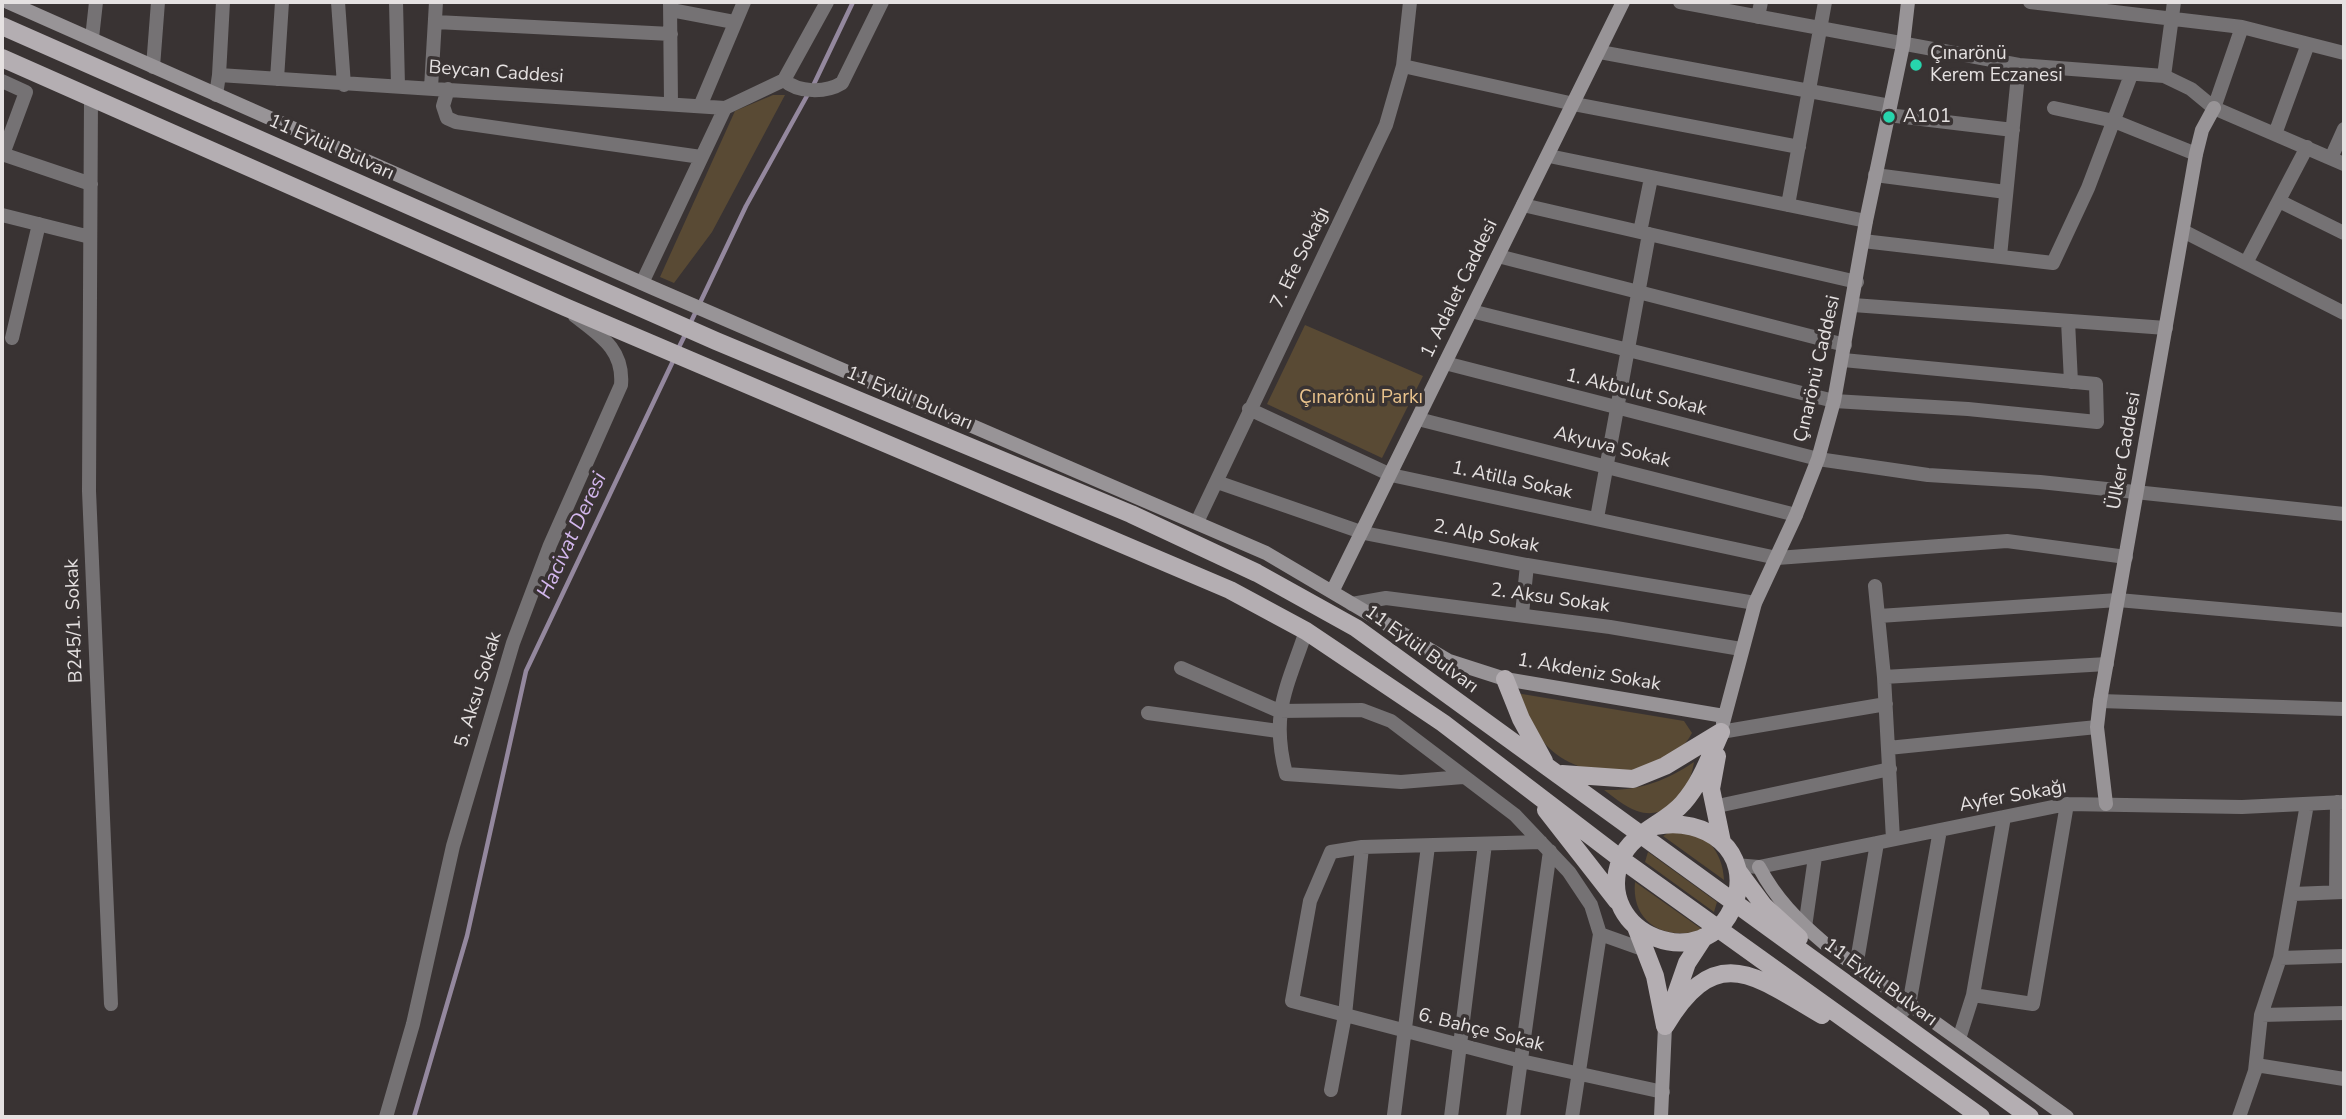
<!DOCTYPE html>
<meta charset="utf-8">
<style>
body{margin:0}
#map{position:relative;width:2346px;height:1119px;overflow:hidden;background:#393333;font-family:"Nunito Sans",sans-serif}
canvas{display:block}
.frame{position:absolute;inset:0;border:4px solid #e5e1e1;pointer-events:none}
</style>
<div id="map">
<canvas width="2346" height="1119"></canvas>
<div class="frame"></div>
</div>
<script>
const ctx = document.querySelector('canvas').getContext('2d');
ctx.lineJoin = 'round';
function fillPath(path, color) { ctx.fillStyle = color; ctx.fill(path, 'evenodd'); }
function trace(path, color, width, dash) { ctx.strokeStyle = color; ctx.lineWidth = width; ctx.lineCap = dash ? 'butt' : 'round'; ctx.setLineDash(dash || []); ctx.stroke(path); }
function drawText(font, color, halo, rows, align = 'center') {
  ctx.font = font + ' "Nunito Sans",sans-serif'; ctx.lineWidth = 7; ctx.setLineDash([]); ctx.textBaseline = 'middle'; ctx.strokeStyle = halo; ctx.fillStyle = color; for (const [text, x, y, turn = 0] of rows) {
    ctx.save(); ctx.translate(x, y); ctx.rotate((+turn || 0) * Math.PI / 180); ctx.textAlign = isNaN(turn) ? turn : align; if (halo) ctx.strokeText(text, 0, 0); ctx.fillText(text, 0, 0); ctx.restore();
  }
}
fillPath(new Path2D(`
 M773,95h12l-73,137 -38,51 -14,-6 75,-166z
 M1305,325l118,51 -41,82 -115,-54z
 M1516,693l168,28 8,12c-27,50 -108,52 -146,12 -13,-15 -21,-34 -30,-52z
 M1694,762c-4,27 -25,60 -57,49 -12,-4 -23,-14 -33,-21 35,1 62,-9 90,-28z
 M1677,828c29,2 46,25 47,52l-61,-44z
 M1648,852l69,50 -3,10 -69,-50z
 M1635,882l68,48c-37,11 -72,-6 -68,-48z`), '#594a34');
trace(new Path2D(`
 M813,86l40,-84
 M689,326l57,-120 62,-112
 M677,351l9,-18
 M414,1117l53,-181 59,-265 148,-312`), '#94889e', 4.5);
trace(new Path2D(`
 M338,2l6,83
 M396,2l2,84
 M670,2l1,102
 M1680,2l339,63 145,11 27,13 23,19 130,56
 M2030,2l212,25 102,26
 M671,10l63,12
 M1758,17l3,-15
 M436,22l235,12
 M92,38l4,-36
 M1600,52l290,54
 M1403,66l171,38 225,43
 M153,67l5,-65
 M219,75l4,-73
 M2164,76l10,-74
 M277,79l5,-77
 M784,80c14,13 42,13 58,3l40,-81
 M784,80l43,-78
 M2,81l24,11 -23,62
 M431,88l5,-86
 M448,89l-5,17 4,12 9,4 245,35
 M216,95l3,-20 506,33 59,-28
 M91,97l-2,394 22,513
 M701,104l43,-102
 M2054,108l60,13 82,33
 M2214,108l28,-81
 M1888,115l125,15
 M2275,134l33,-90
 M2,154l89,30
 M1549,156l317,65
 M2331,158l13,-29
 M1875,175l131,17
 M2279,201l65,32
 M1523,205l334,77
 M1788,205l37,-203
 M2,215l88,22
 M2183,231l161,82
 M1640,232l11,-54
 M1863,241l190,22 35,-75 43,-113
 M1498,256l347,89
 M2000,256l19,-191
 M2246,263l61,-116
 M642,283l83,-175
 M1853,305l313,23
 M1471,311l363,90 134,8 129,13 -1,-38 -253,-24
 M2068,321l3,61
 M12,338l27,-114
 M1445,363l373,96 110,16 112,7 304,32
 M1249,409l142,66 386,83 230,-17 119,16
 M1418,419l378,96
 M1217,482l147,51 163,32 228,38
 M1597,518l52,-284
 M1197,522l189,-397 17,-59 7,-64
 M1875,586l9,91 9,162
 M1352,604l34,-6 224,29 131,22
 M1522,614l5,-49
 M1879,616l239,-16 226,20
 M1306,631c-19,57 -36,82 -20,143l115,8 62,-5
 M1181,668l98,43 83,-1 29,11 124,94 54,57 22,33 9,29 -28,183
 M1884,677l223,-13
 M2100,701l244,8
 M1148,713l130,18
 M1721,732l165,-28
 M1888,748l209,-21
 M1713,807l177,-38
 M1541,842l-179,5 -31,5 -21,49 -18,100 229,60 142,31
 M1735,865l24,2 308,-63 175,3 102,-5
 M2336,892l1,-90
 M2293,894l50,-2
 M1805,927l10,-70
 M1600,934l45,16
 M2280,958l64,-2
 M1856,967l21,-124
 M1973,995l60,9 34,-200
 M2261,1015l83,-2
 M1895,1019l14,-14 31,-175
 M1959,1039l14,-44 31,-178
 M2256,1065l88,14
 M1331,1090l14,-75 17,-168
 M1394,1115l34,-269
 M386,1117l27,-93 40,-178 60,-203 37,-98 71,-160c3,-35 -20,-49 -46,-69
 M1451,1117l34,-273
 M1513,1117l37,-266
 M2239,1117l16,-46 6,-56 19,-57 27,-154`), '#757274', 14);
trace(new Path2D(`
 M8,2l645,286 613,265 183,108 56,18 219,37
 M1332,592l291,-590
 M1723,723l32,-120 41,-88 22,-56 16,-58 32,-180 37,-176 5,-43
 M2106,804l-9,-77 3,-26 96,-547 6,-24 12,-22
 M1759,867c17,32 38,53 65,76l243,174
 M1661,1117l4,-91`), '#989497', 14);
trace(new Path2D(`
 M2,26l714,315 415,173 126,59 99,55 674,489
 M2,58l563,249 665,283 76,41 137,92 178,136 360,258
 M1505,679l16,40 23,42
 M1717,756l-6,33 11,53
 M1562,774l71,5 32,-13 56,-34
 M1546,810l71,91
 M1656,826c49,-10 98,25 78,78 -28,74 -143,31 -113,-45 11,-27 44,-35 62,-56 18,-20 27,-47 38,-71
 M1738,871l26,35 35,32
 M1636,927l19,49 10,50
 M1673,1003l14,-40 17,-26
 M1665,1026c51,-85 89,-51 157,-11`), '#b4aeb2', 18);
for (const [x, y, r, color] of [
 [1916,65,7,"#27d5ad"],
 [1889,117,7,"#27d5ad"]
]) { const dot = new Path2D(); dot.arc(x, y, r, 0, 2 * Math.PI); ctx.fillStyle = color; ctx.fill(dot); trace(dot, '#393333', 2.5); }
drawText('19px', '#e5e1e1', '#393333', [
 ["Çınarönü",1930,54],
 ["Kerem Eczanesi",1930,76],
 ["A101",1903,117]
], 'left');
drawText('19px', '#e5e1e1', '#393333', [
 ["Beycan Caddesi",496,73,4],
 ["11 Eylül Bulvarı",331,148,24],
 ["7. Efe Sokağı",1301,258,-64],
 ["1. Adalet Caddesi",1460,289,-64],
 ["Çınarönü Caddesi",1818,369,-77],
 ["1. Akbulut Sokak",1636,393,14],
 ["11 Eylül Bulvarı",909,399,23],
 ["Akyuva Sokak",1612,448,14],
 ["Ülker Caddesi",2125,451,-80],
 ["1. Atilla Sokak",1512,481,12],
 ["2. Alp Sokak",1486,537,11],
 ["2. Aksu Sokak",1550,599,8],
 ["B245/1. Sokak",75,621,-92],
 ["11 Eylül Bulvarı",1421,650,36],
 ["1. Akdeniz Sokak",1589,673,10],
 ["5. Aksu Sokak",479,690,-73],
 ["Ayfer Sokağı",2013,797,-10],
 ["11 Eylül Bulvarı",1880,983,36],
 ["6. Bahçe Sokak",1481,1031,14]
]);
drawText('19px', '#e9c38d', '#393333', [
 ["Çınarönü Parkı",1361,398]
]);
drawText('italic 21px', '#d3b7ee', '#393333', [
 ["Hacivat Deresi",573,536,-65]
]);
</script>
